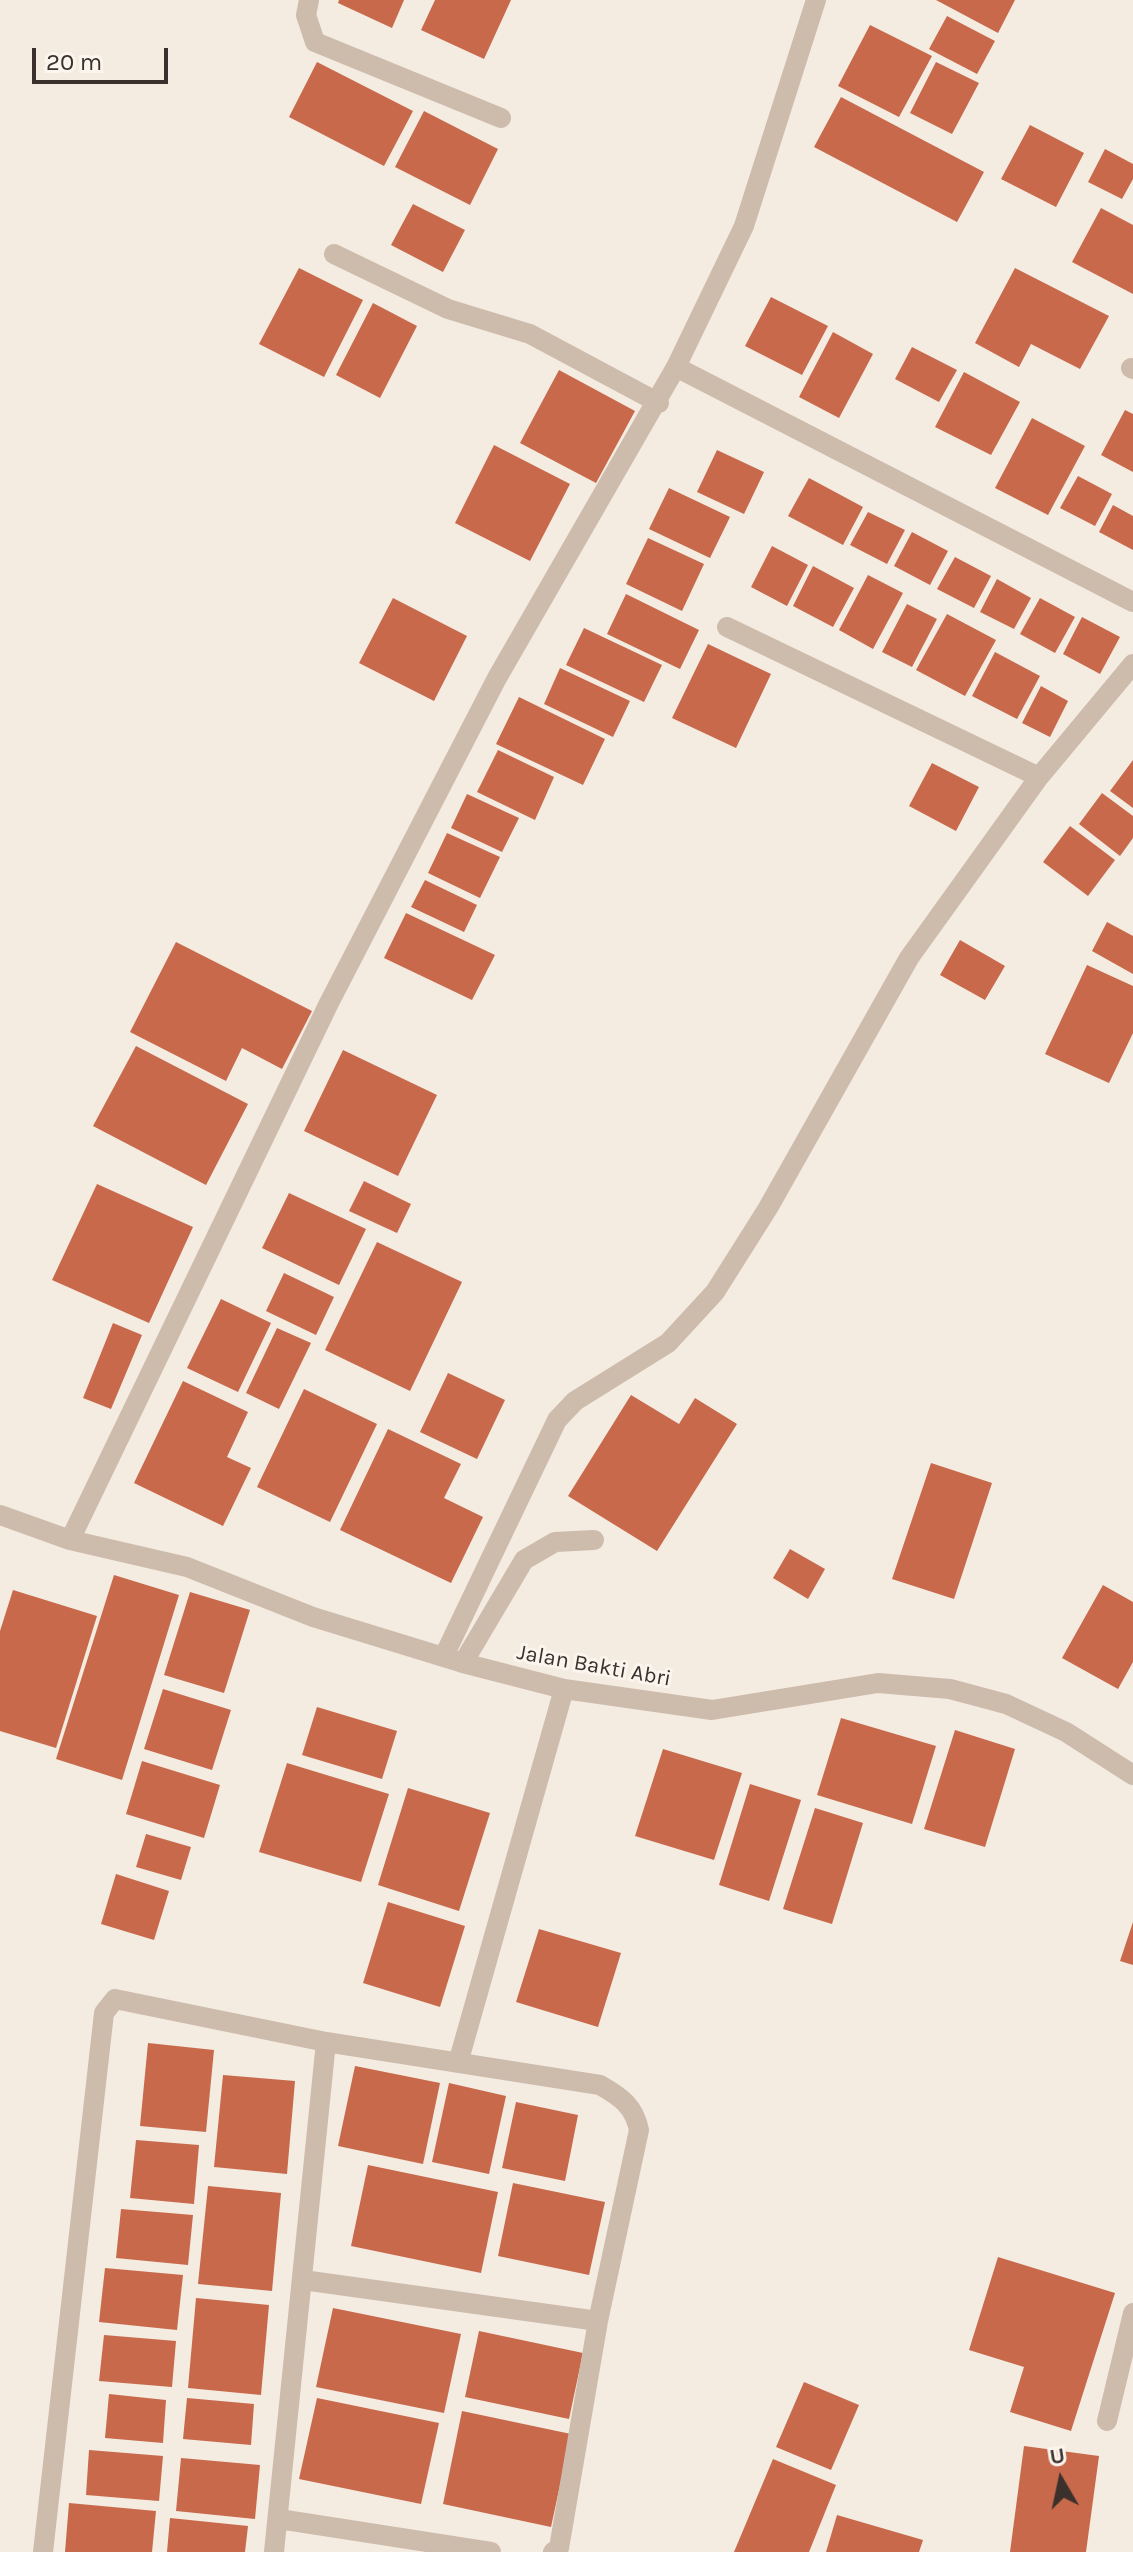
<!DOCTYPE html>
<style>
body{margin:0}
#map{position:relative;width:1133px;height:2552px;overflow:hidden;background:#f4ebe1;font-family:Karla,sans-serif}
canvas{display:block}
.north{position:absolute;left:1021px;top:2440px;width:80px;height:80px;-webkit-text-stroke:6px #fbf5ee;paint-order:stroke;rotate:351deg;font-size:22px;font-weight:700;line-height:32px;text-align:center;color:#3b302b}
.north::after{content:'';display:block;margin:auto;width:28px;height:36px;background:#3b302b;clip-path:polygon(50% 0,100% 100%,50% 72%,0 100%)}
.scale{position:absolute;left:32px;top:48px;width:136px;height:36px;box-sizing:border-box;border:4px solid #3b302b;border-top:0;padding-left:10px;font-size:24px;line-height:28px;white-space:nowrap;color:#3b302b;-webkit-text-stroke:6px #fbf5ee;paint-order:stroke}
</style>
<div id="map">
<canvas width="1133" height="2552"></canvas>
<div class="north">U</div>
<div class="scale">20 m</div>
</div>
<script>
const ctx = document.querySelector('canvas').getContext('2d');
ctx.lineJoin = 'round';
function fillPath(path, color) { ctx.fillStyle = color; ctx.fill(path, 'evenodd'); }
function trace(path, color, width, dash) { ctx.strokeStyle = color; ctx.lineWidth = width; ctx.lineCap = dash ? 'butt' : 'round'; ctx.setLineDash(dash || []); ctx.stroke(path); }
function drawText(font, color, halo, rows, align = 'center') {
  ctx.font = font + ' Karla,sans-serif'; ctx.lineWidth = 6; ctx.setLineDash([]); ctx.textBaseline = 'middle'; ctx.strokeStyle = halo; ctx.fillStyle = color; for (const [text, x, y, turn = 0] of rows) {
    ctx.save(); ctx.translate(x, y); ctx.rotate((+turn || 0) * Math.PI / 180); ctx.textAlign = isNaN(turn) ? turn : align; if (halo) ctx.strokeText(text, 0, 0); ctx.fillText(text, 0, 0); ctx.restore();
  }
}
fillPath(new Path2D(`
 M339,0h65l-12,28 -54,-25z
 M435,0h76l-27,59 -63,-29z
 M936,0h79l-17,33z
 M947,16l48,25 -18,33 -48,-25z
 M870,25l62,31 -33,61 -61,-31z
 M317,62l96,49 -29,55 -95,-49z
 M936,62l43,21 -27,51 -42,-21z
 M841,97l143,75 -27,50 -143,-75z
 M424,111l74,38 -28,56 -75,-38z
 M1030,125l54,28 -28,54 -55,-28z
 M1105,149l28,15v15l-11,20 -34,-17z
 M413,204l52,26 -22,42 -52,-27z
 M1101,208l32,17v69l-61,-32z
 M299,268l64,32 -39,77 -65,-33z
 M1015,268l94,48 -29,53 -49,-25 -12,23 -44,-24z
 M771,297l57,29 -26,49 -57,-29z
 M373,303l44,23 -37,72 -44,-23z
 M833,332l40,22 -34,64 -40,-21z
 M912,347l45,23 -18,32 -44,-23z
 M559,370l76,41 -39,72 -76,-40z
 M964,372l56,30 -29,53 -56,-28z
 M1125,410l8,4v58l-32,-17z
 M1032,418l53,28 -37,69 -53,-27z
 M494,445l76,39 -40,77 -75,-38z
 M717,450l47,22 -20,42 -47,-22z
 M1078,476l34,18 -17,32 -35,-18z
 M809,478l54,29 -20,38 -55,-29z
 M669,488l61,29 -20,41 -61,-29z
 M1113,505l20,11v34l-34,-18z
 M868,512l37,18 -18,34 -37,-19z
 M912,532l36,19 -18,34 -36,-19z
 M648,538l56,26 -22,47 -56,-27z
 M772,546l36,19 -21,41 -36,-19z
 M955,557l36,19 -17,32 -37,-19z
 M813,566l41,22 -21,39 -40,-21z
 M868,575l35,18 -30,56 -34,-19z
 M997,579l34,19 -17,31 -34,-17z
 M626,594l73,36 -19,39 -73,-35z
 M393,598l74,38 -33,65 -75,-38z
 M1040,598l35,19 -20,36 -35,-19z
 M907,604l30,15 -25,48 -30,-15z
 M947,614l49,26 -31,56 -49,-26z
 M1082,617l38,20 -20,37 -37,-20z
 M584,628l78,37 -18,37 -78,-37z
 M708,644l63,30 -35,74 -64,-30z
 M995,652l45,24 -23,43 -45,-23z
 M560,668l70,33 -17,36 -69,-33z
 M1041,686l27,15 -18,36 -28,-14z
 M519,697l86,42 -22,46 -87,-41z
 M498,750l56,27 -19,43 -58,-28z
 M1133,760v48l-23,-17z
 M932,763l47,24 -23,44 -47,-25z
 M1102,793l31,23v22l-13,18 -41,-32z
 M467,794l52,24 -17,34 -51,-24z
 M1070,826l45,34 -27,36 -45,-34z
 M447,833l53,24 -20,41 -52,-25z
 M425,880l52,25 -13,27 -53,-25z
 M406,913l89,42 -23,45 -88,-42z
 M1107,922l26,14v38l-41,-23z
 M960,940l45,26 -20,34 -45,-25z
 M176,942l136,69 -30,58 -40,-21 -16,33 -96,-49z
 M1087,965l46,21v47l-24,50 -64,-29z
 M136,1046l112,58 -42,81 -113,-59z
 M343,1050l94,45 -39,81 -94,-45z
 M364,1181l47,23 -14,29 -48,-22z
 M97,1184l96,43 -44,96 -97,-43z
 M289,1193l77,36 -27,56 -77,-37z
 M377,1242l85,40 -52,109 -85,-41z
 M284,1273l50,24 -18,38 -50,-24z
 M221,1299l50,24 -33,69 -51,-24z
 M113,1323l29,12 -31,74 -28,-11z
 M277,1328l34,15 -32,66 -33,-16z
 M448,1373l57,27 -28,59 -57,-27z
 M183,1381l65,31 -21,45 24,11 -28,58 -89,-43z
 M304,1389l73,35 -47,98 -73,-35z
 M631,1395l48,29 16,-26 42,26 -80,127 -89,-55z
 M388,1429l73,35 -17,34 39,19 -32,66 -111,-53z
 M931,1463l61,20 -38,116 -62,-20z
 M790,1549l35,20 -17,30 -35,-21z
 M114,1575l65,20 -57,185 -66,-21z
 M1103,1585l30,17v60l-15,27 -56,-31z
 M13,1590l84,26 -41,132 -56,-17v-100z
 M190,1592l60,18 -26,83 -60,-18z
 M163,1689l68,21 -19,60 -68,-21z
 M317,1707l80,24 -15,48 -80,-24z
 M841,1718l95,28 -24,78 -95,-29z
 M955,1730l60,19 -30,98 -61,-18z
 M663,1749l79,24 -28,87 -79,-24z
 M142,1761l78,24 -16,53 -78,-24z
 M287,1763l102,31 -28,88 -102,-30z
 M750,1784l51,16 -32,101 -50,-16z
 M408,1788l82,25 -31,98 -81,-26z
 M815,1808l48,15 -31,101 -49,-15z
 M146,1834l45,13 -10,33 -45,-13z
 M116,1874l53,17 -15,49 -53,-16z
 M388,1902l77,24 -25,81 -77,-24z
 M1133,1922v43l-13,-4z
 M539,1929l82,24 -23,74 -82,-25z
 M148,2043l66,7 -8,82 -66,-6z
 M355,2066l85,17 -17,81 -85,-18z
 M223,2075l72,6 -8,93 -73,-7z
 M449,2083l57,13 -17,78 -57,-12z
 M516,2102l62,13 -13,66 -63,-13z
 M136,2140l63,5 -5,59 -64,-6z
 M368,2165l130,27 -17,81 -130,-27z
 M513,2183l92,19 -16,73 -91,-19z
 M208,2186l73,7 -9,98 -74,-7z
 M121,2209l72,6 -5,50 -72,-7z
 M998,2257l117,36 -44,138 -61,-19 14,-45 -55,-17z
 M105,2268l78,7 -6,55 -78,-8z
 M196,2298l73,7 -8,90 -73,-7z
 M333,2308l128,26 -17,79 -128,-26z
 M479,2331l104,22 -14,66 -104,-22z
 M104,2335l72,6 -4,46 -73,-6z
 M804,2382l55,23 -28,65 -55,-23z
 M109,2394l57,6 -3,43 -58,-5z
 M187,2398l67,6 -3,41 -68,-6z
 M317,2398l122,25 -18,81 -122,-25z
 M462,2411l109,23 -20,93 -108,-23z
 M1024,2446l75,10 -13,96h-76z
 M89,2450l74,6 -4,45 -73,-6z
 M181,2458l79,7 -5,54 -79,-8z
 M773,2459l63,26 -27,67h-75z
 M69,2503l87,8 -4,41h-87z
 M837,2515l86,25 -4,12h-93z
 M170,2518l78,8 -3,26h-78z`), '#c8694b');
trace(new Path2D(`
 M334,254l114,55 82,25 129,69
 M463,1663l61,-103 31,-18 39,-2`), '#cdbbac', 20);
trace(new Path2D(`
 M309,0l-3,15 9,27 186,76
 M676,367l457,235
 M1131,368l2,1
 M727,627l312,150
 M0,1515l70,25 117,27 126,50 150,46 101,26 148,21 166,-27 72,6 56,15 60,28 67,43
 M70,1540l259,-537 168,-325 179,-311 68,-141 72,-226
 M444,1656l113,-236 18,-19 93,-58 47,-51 53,-84 141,-250 130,-181 94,-113
 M458,2063l106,-374
 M303,2280l295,41
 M1107,2421l26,-108
 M279,2519l212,33
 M43,2552l61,-539 11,-14 211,43 274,43c21,12 34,21 39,45l-41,191 -39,227 -6,4
 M274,2552l52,-510`), '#cdbbac', 20);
drawText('22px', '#3b302b', '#fbf5ee', [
 ["Jalan Bakti Abri",594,1666,10]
]);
</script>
